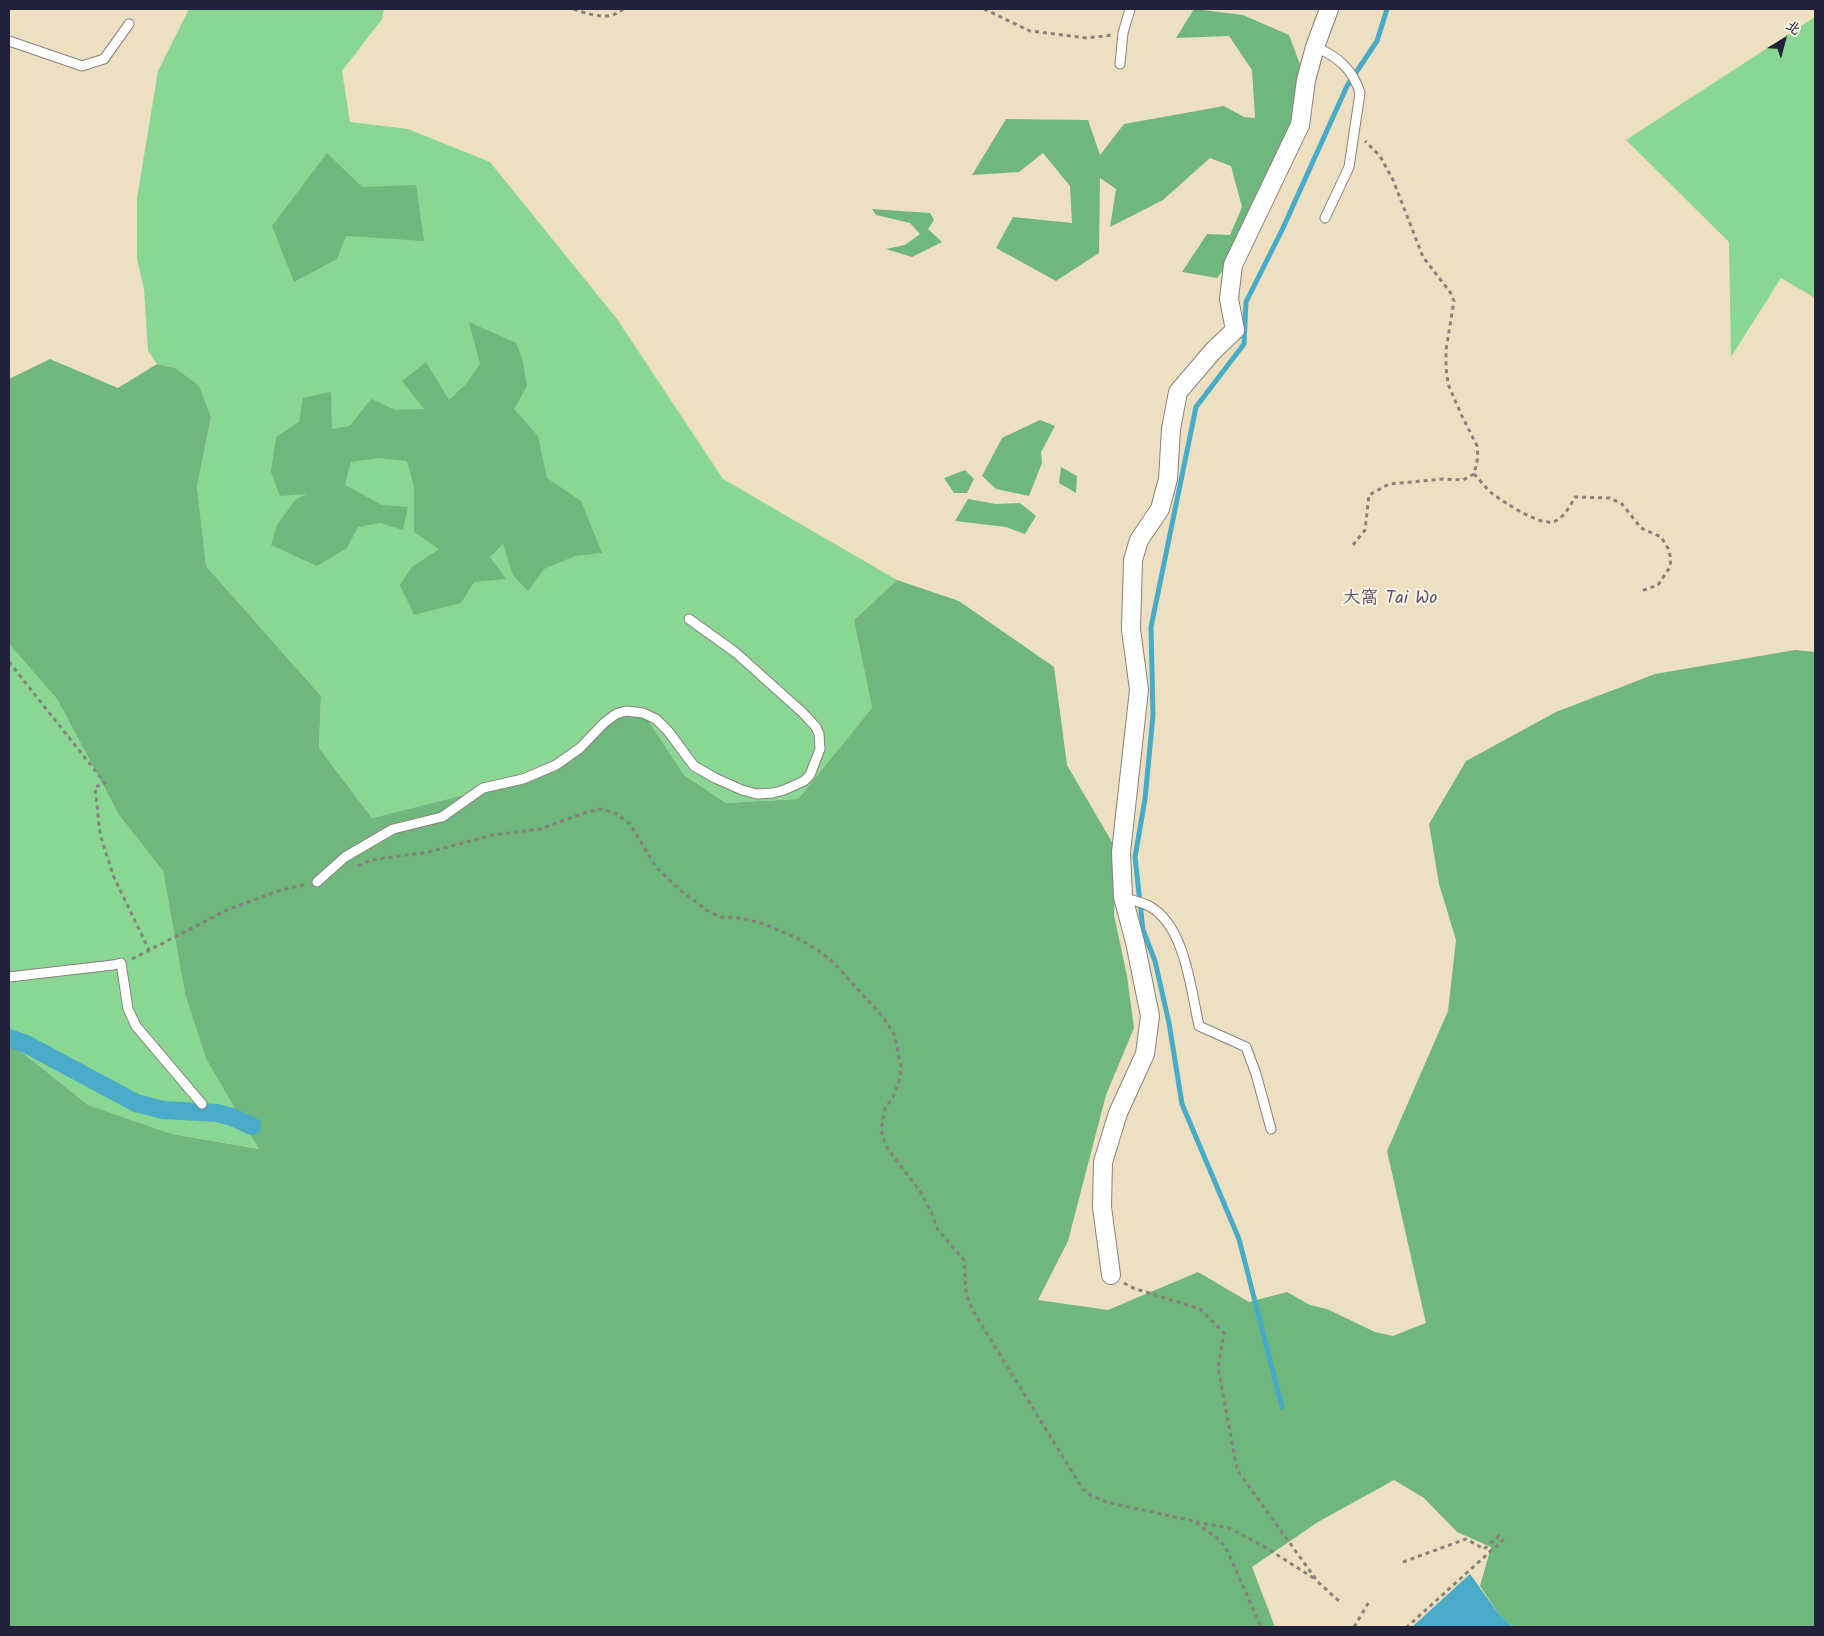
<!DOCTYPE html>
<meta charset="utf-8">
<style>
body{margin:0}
#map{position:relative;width:1824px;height:1636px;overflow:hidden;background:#ede0c0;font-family:Kalam,"LXGW WenKai TC",sans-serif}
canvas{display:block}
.frame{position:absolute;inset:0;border:10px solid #22223b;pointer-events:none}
.north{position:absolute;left:1759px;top:15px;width:50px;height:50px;-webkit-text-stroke:4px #f7f3e8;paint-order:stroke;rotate:37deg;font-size:14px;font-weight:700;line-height:20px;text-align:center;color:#22223b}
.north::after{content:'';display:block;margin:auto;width:18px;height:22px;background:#22223b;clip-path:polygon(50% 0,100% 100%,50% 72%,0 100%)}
</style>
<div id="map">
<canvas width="1824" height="1636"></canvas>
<div class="frame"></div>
<div class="north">北</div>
</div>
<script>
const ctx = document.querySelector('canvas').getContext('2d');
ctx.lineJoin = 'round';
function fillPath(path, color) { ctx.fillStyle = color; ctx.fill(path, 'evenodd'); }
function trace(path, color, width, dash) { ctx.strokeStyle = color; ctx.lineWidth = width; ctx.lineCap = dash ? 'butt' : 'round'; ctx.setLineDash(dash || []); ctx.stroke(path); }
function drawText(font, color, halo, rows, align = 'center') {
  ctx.font = font + ' Kalam,"LXGW WenKai TC",sans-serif'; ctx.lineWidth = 4; ctx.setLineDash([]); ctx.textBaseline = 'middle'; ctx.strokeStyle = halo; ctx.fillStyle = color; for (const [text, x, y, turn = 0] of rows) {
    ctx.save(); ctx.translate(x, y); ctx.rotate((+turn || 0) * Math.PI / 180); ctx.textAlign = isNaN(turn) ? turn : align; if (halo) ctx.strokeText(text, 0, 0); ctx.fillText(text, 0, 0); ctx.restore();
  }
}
fillPath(new Path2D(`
 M189,9h195l-2,10 -40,52 8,51 58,7 82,33 127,157 106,160 174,101 -43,40 18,88 -74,91 -72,4 -42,-28 -40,-61 -97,56 -43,15 -132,33 -53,-70 2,-52 -115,-130 -9,-80 14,-68 -36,-50 -18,-4 -9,-13 -4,-62 -7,-30v-61l21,-127z
 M1815,17v281l-34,-20 -50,79 -2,-115 -103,-102z
 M9,644l48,55 62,116 44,56 22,123 21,65 54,90 -88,-15 -84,-29 -70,-56 -9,-2z`), '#8ad693');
fillPath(new Path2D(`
 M1194,9l49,6 46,20 12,32 -14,106 -18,38 -52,67 -35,-6 25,-38 23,1 12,-28 -11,-41 -21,-8 -47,42 -53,27 6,-38 -16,-11 -1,75 -43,28 -60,-33 17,-31 59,6 -2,-37 -27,-33 -24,19 -47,3 34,-56 82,1 12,35 24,-31 100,-18 20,11 11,1 -3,-48 -23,-34 -53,2z
 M327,153l35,34 54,-2 8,56 -78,-5 -9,23 -43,23 -22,-56z
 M872,209l58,4 4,7 -6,9 14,13 -30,15 -26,-8 19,-4 15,-11 -10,-11 -34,-8z
 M469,322l47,21 6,15 5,28 -13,23 24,27 9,42 34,23 21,52 -27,3 -31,13 -16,22 -15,-16 -10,-31 -13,13 16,22 -32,3 -13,21 -47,12 -14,-30 12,-18 27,-18 -25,-17v-46l-7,-25 -28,-3 -28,4 -6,23 37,20 26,2 -5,23 -23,-7 -22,4 -11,21 -30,18 -46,-21 6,-20 19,-26 11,-5 -27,2 -9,-24 5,-35 23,-15 4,-24 28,-6 1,37 18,-3 21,-27 24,11 29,-1 -22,-28 24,-19 23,38 17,-16 14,-20z
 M50,359l68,29 39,-24 18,4 24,18 12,32 -14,68 9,80 115,130 -2,52 53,70 132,-33 43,-15 59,-51 38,-5 40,61 42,28 72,-4 74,-91 -18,-88 43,-40 62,21 95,66 13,98 49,84 -2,66 13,61 7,52 -28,67 -38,146 -30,59 70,10 90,-38 51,30 38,-10 23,13 17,4 48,23 18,4 33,-13 -39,-172 61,-140 8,-71 -17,-56 -10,-60 37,-63 90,-49 99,-38 140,-24 20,2v975h-302l-15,-14 -18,-27 11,-39 -34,-15 -33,-34 -30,-18 -76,42 -66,45 23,60h-1266v-580l9,2 70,56 84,29 87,15 -53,-90 -21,-65 -22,-123 -44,-56 -62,-116 -48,-55v-265z
 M1040,420l15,6 -14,26 1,11 -13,33 -33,-7 -14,-13 20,-38z
 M1061,467l16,9 -1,17 -17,-10z
 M965,470l9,9 -7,14h-13l-10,-15z
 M968,499l28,5 24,-1 16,13 -11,18 -19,-7 -51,-6z`), '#6fb77d');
fillPath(new Path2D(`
 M1470,1574l28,39 15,14h-101z`), '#48abc7');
trace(new Path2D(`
 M1282,1407l-43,-168 -57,-135 -13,-81 -14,-62 -12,-31 -8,-73 10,-58 8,-84 -2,-88 45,-220 48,-63 2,-42 37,-74 64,-142 30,-45 10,-32`), '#48abc7', 5);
trace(new Path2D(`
 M9,1038l17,6 110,59 27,7 54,3 15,4 20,9`), '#48abc7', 18);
const service = new Path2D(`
 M9,41l73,25 22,-7 25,-35
 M1315,47c22,9 38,22 45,46l-11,74 -24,51
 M1120,64l3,-31 7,-24
 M317,882l28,-25 48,-28 49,-12 41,-29 40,-9 33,-14 24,-17 24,-25 12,-9 10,-3 17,2 13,6 12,12 26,35 21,12 27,12 15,4 16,-1 11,-3 20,-9 6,-6 10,-26 -1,-15 -3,-7 -14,-15 -67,-60 -46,-33
 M1123,897c8,3 18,5 26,9 36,19 42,84 50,120l47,21 10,27 15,55
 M9,977l104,-12 8,-2 7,46 8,17 66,78`);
const minor = new Path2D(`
 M1111,1275l-9,-68 1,-45 15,-49 27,-59 5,-38 -15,-74 -12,-45 -2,-45 18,-162 -8,-61 2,-69 6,-20 21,-31 8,-30 3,-50 7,-37 35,-41 22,-21 -6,-31 4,-34 67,-140 6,-45 9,-33 14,-38`);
trace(service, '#88817e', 11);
trace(minor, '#88817e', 20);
trace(new Path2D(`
 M574,9c14,5 36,13 49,0
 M984,9l46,22 57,7 25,-3
 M1474,474c6,6 12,15 19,20 12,9 44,30 59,28 11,-2 18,-16 23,-25l35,1 12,6 19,24 20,9 7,11 3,11 -1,8 -12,18 -17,6
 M1353,545l12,-15 4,-35 20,-11 54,-5 20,1 11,-6 4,-17 -1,-11 -16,-32 -13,-30 -2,-17v-17l8,-49 -4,-9 -27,-35 -30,-77 -13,-24 -15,-15
 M9,662l96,121 -10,4 5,47 13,41 36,75
 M358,866l13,-6 58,-8 64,-17 47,-6 44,-16 17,-4 16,5 13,10 26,43 25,24 27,20 13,6 20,1 23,6 35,15 20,12 14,11 50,55 11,17 7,32 -2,15 -6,16 -8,12 -4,21 5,16 10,14 24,31 12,23 6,16 26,30 2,33 7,18 109,177 6,6 18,8 87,19 27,19 7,10 34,77
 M132,959l95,-49 51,-19 29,-7
 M1124,1283l9,5 67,21 24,24 -6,34 19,103 81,112 23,21
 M1196,1522l33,6 36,19 50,32
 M1403,1562l63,-23 18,10 15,-13 4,4 -96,87
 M1354,1627l16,-27`), '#88817e', 3, [4, 4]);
trace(service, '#fff', 9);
trace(minor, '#fff', 18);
drawText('18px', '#614f65', '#f7f3e8', [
 ["大窩 Tai Wo",1390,600]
]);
</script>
